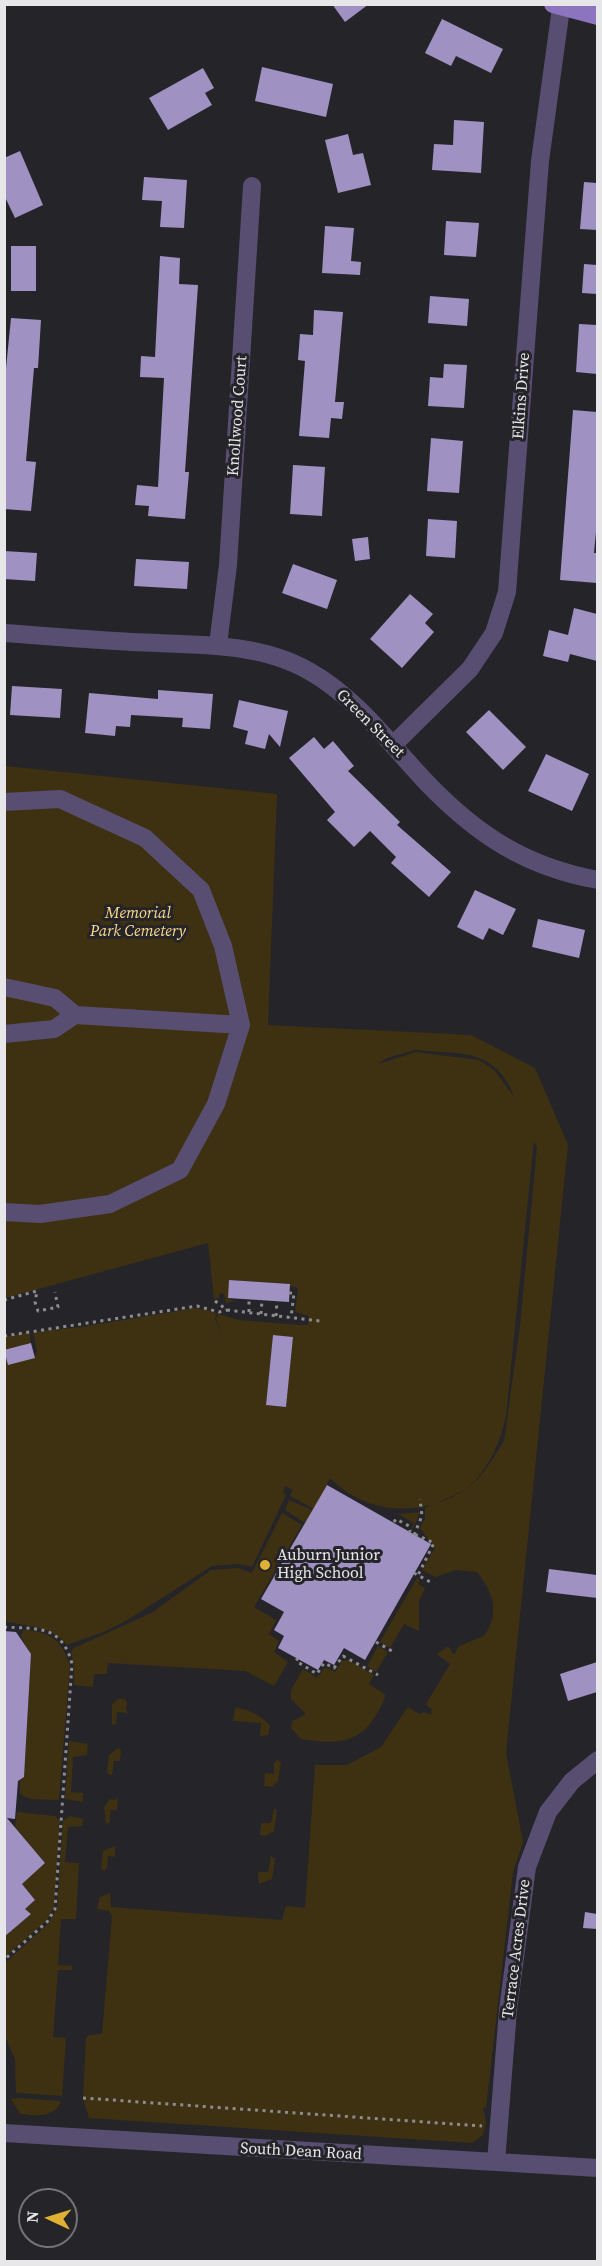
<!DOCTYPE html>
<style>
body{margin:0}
#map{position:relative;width:602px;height:2266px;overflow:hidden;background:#252429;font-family:"Source Serif 4",serif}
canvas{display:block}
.frame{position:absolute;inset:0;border:6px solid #e7e6e9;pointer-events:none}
.north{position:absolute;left:18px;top:2188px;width:60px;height:60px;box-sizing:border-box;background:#252429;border:2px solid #737276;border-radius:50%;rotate:274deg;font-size:16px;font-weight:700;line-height:24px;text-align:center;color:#e7e6e9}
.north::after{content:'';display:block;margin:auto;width:21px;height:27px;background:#dfb034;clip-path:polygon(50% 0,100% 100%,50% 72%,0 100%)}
</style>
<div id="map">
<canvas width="602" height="2266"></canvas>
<div class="frame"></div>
<div class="north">N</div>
</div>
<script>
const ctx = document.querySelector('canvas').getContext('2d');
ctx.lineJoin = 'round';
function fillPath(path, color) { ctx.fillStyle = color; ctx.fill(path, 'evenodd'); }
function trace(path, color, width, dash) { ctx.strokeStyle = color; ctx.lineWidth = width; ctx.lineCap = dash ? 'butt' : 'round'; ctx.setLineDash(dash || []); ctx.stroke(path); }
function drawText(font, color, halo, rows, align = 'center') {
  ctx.font = font + ' "Source Serif 4",serif'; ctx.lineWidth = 6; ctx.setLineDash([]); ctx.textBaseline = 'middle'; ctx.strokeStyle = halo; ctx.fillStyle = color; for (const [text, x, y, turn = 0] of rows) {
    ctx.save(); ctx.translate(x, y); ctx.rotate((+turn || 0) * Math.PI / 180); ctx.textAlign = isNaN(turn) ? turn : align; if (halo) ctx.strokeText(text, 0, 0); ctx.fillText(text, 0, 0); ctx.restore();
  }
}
fillPath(new Path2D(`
 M5,766l272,28 -9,231 203,10 64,33 33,77 -62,608 17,89 -10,30 -27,236 -3,-1 3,15 -3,13 -11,8 -383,-25 -6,-20 3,-60 3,-3 13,-1 10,-118 -3,-5 -12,-2 3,-12 10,-4 1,14 171,13 4,-14 19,2 10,-143h32l34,-18 27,-40 12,7 4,-2 7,3 1,-5 -6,-6 24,-40 -13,-10 11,-8 6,9 5,-9 25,-10c16,-23 10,-42 -7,-64l-21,-2 -21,7 -13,-7 13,-22 -15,-20 5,-10v-10l6,-3c-38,9 -73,1 -101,-27l-16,31 -24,-13 3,-6 -8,-4 -2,7 3,2 -34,72 -13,-3 -27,2 -83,53 -23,12 -39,14c-17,-21 -41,-18 -62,-24v-261l29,-2 3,-7 -4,-19 48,-5 115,-19 21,5 -2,6 7,15 -6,-15 2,-5 21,6 60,5h9l1,-9 -14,-4 3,-24 -8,-2 -1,-2 -59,-4 -2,18 6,3 -8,2 -2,-9 -4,-1 -1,5 -5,1 -6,-56 -203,55zM415,1050c46,4 81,-2 100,48l-20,-27 -16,-11 -63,-8 -38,12 9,-6zM534,1141l3,6 -17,179 -16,115c-21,33 -29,49 -66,62 7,-5 20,-8 28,-14 23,-19 34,-46 40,-73zM273,1335l20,2 -7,70 -20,-2z
 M29,1332l2,11 -26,12 -1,-18z
 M289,1500l23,10 -7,13 -20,-13z
 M420,1512l-8,19 -1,-1 3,-7 -16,-9z
 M282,1513l20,12 -48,82 22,13 -7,14 10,7 -5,11 14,10 -14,24 -29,-15 -137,-8 -1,11h-13l-1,13 -19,-2v-17l-3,-17 3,-3 79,-36 58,-42 27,-2 14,5z
 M417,1578l3,2 -2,4 7,4 -6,13v30l-15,-7 -14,24 -10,-6z
 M23,1630c27,1 39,10 47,36l-11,134 -29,-1 -10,-5v-14l4,-3 7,-123 -10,-16z
 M378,1646l10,6 -12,20 -9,-6z
 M348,1660l26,15 -5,9 17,11c-18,45 -39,52 -85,44l-10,-11 1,-7 14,-7 -15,-15v-9l12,-21 14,9 8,-11 10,5 7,-11z
 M118,1699h6l3,3 -1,8 3,3 -12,-1 -1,12 -4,1v-20z
 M235,1708c13,0 27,8 35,18l-2,9 -8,1 1,-13 -28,-2z
 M69,1741l19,3 -1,11 -14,2 -2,35 12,1v9l-18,-3z
 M118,1748l3,2 -1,11h-6l-2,14h-2l-3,-3 2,-17z
 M277,1760l4,2 -3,19 -6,6 -8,-1 1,-13 9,1v-11z
 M116,1798l2,1 -1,11h-7v12l-4,2 -2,-17 6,-8 6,1z
 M274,1808l3,3 -3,20 -9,5 -5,-1 1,-12h10z
 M17,1812l38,4 5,5 -6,86 -7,13 -42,37 -1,-20 27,-23 -6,-5 10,-9 -13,-16 23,-21 -30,-36z
 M70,1816l13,3 -1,7 -14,1 -3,35 14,1 -3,56h-15l-3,46 14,1v4h-14l-5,67 13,1 -4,58 -44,-3h-2l-1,-33 -10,-24v-73l43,-39 9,-16 6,-87z
 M115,1846v11l-7,-1 -1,12 -3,3 -3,-3 2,-17z
 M271,1856l4,3 -3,20 -13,5 -1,-12h10z
 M19,2098l40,3 2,1c-8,17 -25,13 -41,12l-9,-15z`), '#3e3111');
fillPath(new Path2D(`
 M332,4h37l-24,18z
 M442,19l61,30 -12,24 -35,-17 -5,10 -26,-13z
 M262,67l71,17 -7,33 -71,-16z
 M203,68l11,20 -9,5 7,12 -44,25 -19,-32z
 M454,120l30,2 -3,51 -49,-3 2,-26 19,1z
 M348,134l5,21 10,-2 8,32 -33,8 -13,-53z
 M20,151l23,54 -28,13 -11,-23v-37z
 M144,177l43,3 -3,48 -24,-1 2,-26 -20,-1z
 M584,182l13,1v47l-17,-1z
 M446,221l33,2 -3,34 -32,-2z
 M325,226l29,2 -3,33 10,1 -1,13 -38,-2z
 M11,246h25v45h-25z
 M160,256l20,2 -1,26 19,1 -13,187h4l-4,47 -37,-3 1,-10 -14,-1 2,-20 21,2 6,-109 -24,-1 1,-21 14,1z
 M584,264l13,1v29l-15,-1z
 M430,296l39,3 -2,27 -39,-3z
 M314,310l29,2 -8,90h9l-2,17 -11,-1 -2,20 -30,-2 6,-75 -7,-1 2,-26 13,1z
 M11,318l30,2 -3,48h-4l-8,93 10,1 -5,49 -27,-2v-121z
 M579,324l18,1v49l-21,-2z
 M444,364l23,1 -3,43 -36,-2 2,-29 13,1z
 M573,410l24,2v109l-3,32h3v30l-37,-3z
 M431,438l32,3 -4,52 -32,-2z
 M293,465l32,2 -3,49 -32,-2z
 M428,519l29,2 -2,37 -29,-2z
 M368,537l2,22 -15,2 -3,-22z
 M4,551l33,2 -2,28 -31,-2z
 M136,559l53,3 -2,27 -53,-3z
 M293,564l44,16 -10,29 -45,-16z
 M410,594l23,20 -8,9 9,9 -32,36 -32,-29z
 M574,608l23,6v47l-27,-7 -2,8 -25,-6 6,-26 19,5z
 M12,686l50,3 -2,29 -50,-3z
 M158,690l55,4 -3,35 -28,-2 1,-9 -52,-3 -1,12 -14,-1 -1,10 -30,-3 4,-40 69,6z
 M239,700l49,11 -8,36 -11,-13 -4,15 -20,-5 3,-13 -15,-4z
 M489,710l37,37 -23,23 -37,-38z
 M314,737l10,12 9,-8 21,25 -6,5 52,51 -3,3 54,47 -22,25 -38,-34 5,-6 -26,-26 -16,16 -27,-27 8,-8 -46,-54z
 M546,754l43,20 -17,37 -44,-20z
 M475,890l41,19 -13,26 -14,-7 -6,12 -26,-13z
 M538,919l47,11 -6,28 -47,-11z
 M229,1280l61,4 -1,18 -61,-4z
 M273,1335l20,2 -7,70 -20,-2z
 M31,1343l4,15 -27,7 -4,-15z
 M327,1485l104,59 -66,116 -21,-12 -10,17 -10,-5 -6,10 -40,-22 6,-12 -10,-6 10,-18 -23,-13z
 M549,1569l48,6v23l-51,-6z
 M4,1631l12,1 15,22 -7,123 -6,4 -3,38 -8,-1 38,45 -23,21 13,16 -10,9 6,5 -27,23z
 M597,1662v30l-29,9 -8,-27z
 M585,1912l12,2v15l-14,-1z`), '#9f91c2');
trace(new Path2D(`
 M289,1293h5l-3,25
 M4,1300l33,-9 -2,11 3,9 20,-4 -3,-15
 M215,1301l12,9 93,11
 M249,1312v-12
 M261,1314l1,-14
 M276,1316l1,-15
 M4,1336l193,-30 22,6 8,-2
 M4,1357h2
 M394,1522l2,-3 13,7 1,6 24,11 -16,32
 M414,1535l8,-19 -2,-17
 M414,1573l18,10
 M4,1627c34,2 58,-2 68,37l-17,245 -8,13 -43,38
 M376,1642l16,9
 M298,1658l-2,3 21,13 7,-11 10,5 9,-12 35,19
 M83,2098l399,28`), '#8c8b8f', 3, [3, 4.5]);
trace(new Path2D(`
 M4,633c43,3 85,7 128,9 58,3 125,-1 177,29 48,27 81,73 118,112 50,52 99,84 171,97
 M218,645l10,-80 24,-379
 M394,744l76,-75 24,-36 13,-41 33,-431 21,-153
 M4,802l56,-3 85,39 56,52 22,56 18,79 -25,79 -36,66 -70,34 -70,10 -36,-2
 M4,987l51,11 20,17
 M4,1034l50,-5 21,-14 166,10
 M4,2133l594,35
 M496,2162l12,-152 19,-143 21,-55 24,-31 26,-21`), '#584e72', 18);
trace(new Path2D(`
 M553,4l45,12`), '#8c74be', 18);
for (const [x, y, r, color] of [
 [265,1565,6,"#dfb034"]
]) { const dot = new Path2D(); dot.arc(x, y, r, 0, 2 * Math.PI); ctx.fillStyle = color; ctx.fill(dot); trace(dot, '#252429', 2); }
drawText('16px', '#e7e6e9', '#252429', [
 ["Elkins Drive",522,396,-86],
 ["Knollwood Court",238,416,-86],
 ["Green Street",370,724,45],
 ["Terrace Acres Drive",517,1949,-83],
 ["South Dean Road",301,2152,3]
]);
drawText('italic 16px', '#fbda8c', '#252429', [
 ["Memorial",138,914],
 ["Park Cemetery",138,932]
]);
drawText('16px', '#e7e6e9', '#252429', [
 ["Auburn Junior",277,1556],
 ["High School",277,1574]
], 'left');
</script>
